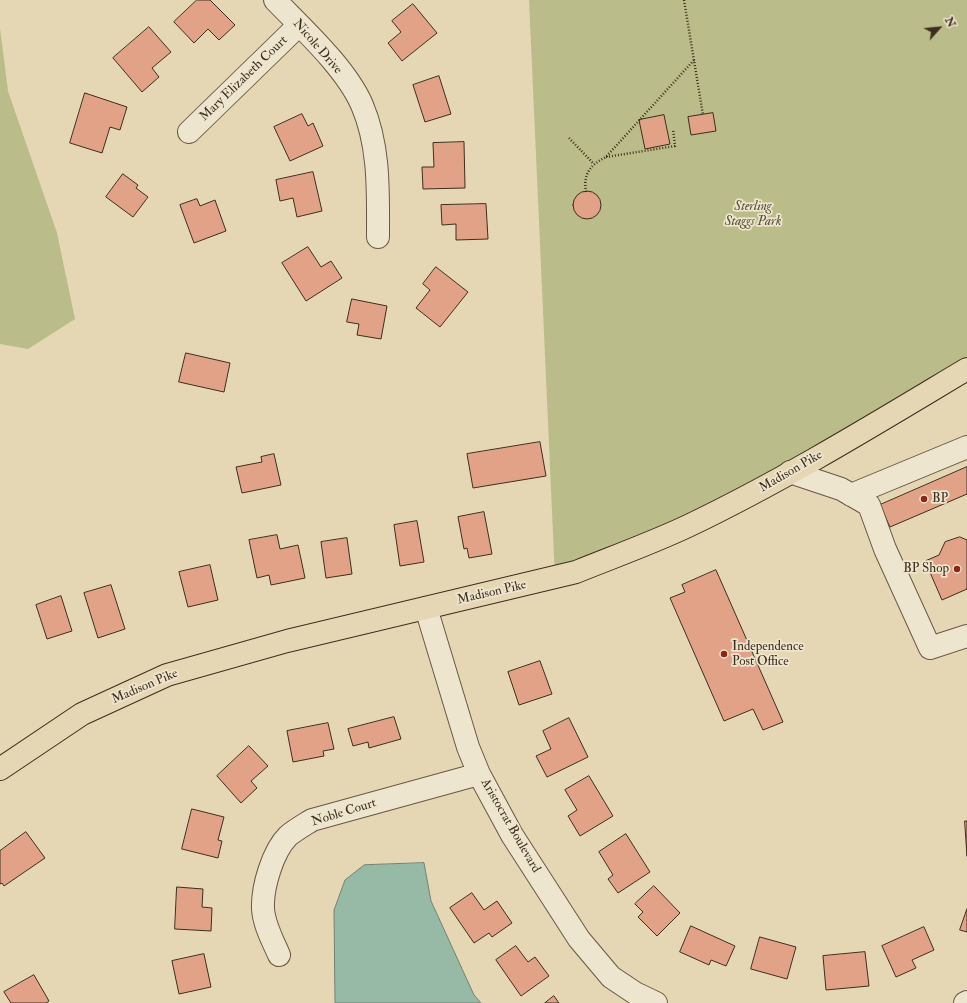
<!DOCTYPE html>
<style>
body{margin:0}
#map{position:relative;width:967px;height:1003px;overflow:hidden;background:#e5d7b4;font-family:"IM FELL Double Pica",serif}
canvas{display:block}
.north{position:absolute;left:919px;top:8px;width:40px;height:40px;-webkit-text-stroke:3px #eee5ce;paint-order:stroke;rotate:63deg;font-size:11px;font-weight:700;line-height:16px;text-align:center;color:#3e2e1e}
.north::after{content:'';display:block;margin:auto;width:14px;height:18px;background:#3e2e1e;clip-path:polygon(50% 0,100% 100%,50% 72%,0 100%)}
</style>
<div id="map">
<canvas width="967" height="1003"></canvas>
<div class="north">N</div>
</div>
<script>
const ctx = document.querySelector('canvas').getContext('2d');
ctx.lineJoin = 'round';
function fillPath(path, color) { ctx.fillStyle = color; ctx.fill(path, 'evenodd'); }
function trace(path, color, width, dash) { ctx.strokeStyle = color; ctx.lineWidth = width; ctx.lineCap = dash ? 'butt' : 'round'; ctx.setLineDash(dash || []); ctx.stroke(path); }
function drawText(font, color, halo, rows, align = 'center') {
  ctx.font = font + ' "IM FELL Double Pica",serif'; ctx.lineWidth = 3.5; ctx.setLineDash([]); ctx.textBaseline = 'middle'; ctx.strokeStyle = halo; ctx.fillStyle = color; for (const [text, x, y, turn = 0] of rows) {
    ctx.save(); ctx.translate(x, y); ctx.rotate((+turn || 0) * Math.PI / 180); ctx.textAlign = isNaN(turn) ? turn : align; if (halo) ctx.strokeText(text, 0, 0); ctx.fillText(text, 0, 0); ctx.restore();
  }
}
fillPath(new Path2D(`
 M529,0h438v369l-218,127 -194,82z
 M0,28l8,63 49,142 18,86 -47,30 -28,-5z`), '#babd8a');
const water = new Path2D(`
 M424,863l7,38 43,94 7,8h-146l-1,-93 11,-30 19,-15z`);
fillPath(water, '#97baa7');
trace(water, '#738270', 1);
const building = new Path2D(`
 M197,0h13l25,25 -16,15 -11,-11 -14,14 -20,-21z
 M413,4l24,29 -35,28 -14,-18 13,-11 -9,-11z
 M149,27l22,25 -19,16 7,9 -17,15 -29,-34z
 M439,76l12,38 -26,8 -12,-37z
 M85,93l42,14 -7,23 -10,-3 -8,26 -32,-10z
 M713,113l3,18 -25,4 -3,-18z
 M302,114l6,12 5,-3 10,23 -33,15 -16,-34z
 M664,115l6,29 -25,5 -6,-29z
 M464,142l1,46 -42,1 -1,-22h12l-1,-24z
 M313,172l9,39 -25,6 -4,-19 -13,3 -4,-21z
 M123,174l15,11 -2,3 12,9 -15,20 -27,-20z
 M573 205a14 14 0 1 1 28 0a14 14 0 1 1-28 0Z
 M197,199l3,7 15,-6 11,31 -32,12 -14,-38z
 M486,204l2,35 -32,1v-16l-14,1 -1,-20z
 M308,247l13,20 10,-6 11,17 -36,23 -24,-38z
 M436,267l32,25 -28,35 -24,-19 14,-18 -7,-6z
 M352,299l35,7 -6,33 -24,-4 2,-11 -12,-2z
 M186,353l44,10 -6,29 -45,-10z
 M540,442l6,34 -73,12 -6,-34z
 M274,454l7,31 -39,8 -6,-26 26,-5 -1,-5z
 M967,467v27l-77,33 -10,-22z
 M484,512l8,42 -23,4 -2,-10 -3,1 -6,-32z
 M417,521l7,41 -24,4 -6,-41z
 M277,535l3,14 18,-4 7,33 -34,7 -2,-10 -12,3 -8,-38z
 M960,537l7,3v49l-25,11 -17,-39 14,-6 6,-13z
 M347,538l5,36 -26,4 -5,-36z
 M210,565l8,35 -30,7 -9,-35z
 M716,570l67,152 -20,8 -10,-21 -29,12 -54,-123 15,-6 -3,-7z
 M111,585l14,44 -27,9 -14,-45z
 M61,596l11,35 -25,8 -11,-34z
 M540,661l12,33 -33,11 -11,-33z
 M394,717l7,22 -32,9 -1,-6 -15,4 -5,-17z
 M569,718l19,39 -41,20 -11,-21 15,-7 -8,-18z
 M328,723l6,26 -11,2 1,5 -31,6 -6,-31z
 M249,746l19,20 -17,15 6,7 -16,15 -24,-27z
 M589,776l24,40 -33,20 -12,-20 9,-6 -12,-20z
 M192,809l32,8 -6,23 4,1 -4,17 -36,-9z
 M965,821h2v35z
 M26,832l19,26 -41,28 -2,-3 -2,1v-33z
 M626,834l24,38 -32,21 -10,-14 5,-4 -14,-23z
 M654,886l26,27 -23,23 -19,-19 5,-5 -8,-8z
 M177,887l26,2 -1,18 10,1 -1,23 -36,-2z
 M472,893l12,17 13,-9 15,22 -20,14 -3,-4 -15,10 -24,-35z
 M967,909v23l-7,-2z
 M691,926l44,20 -9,20 -15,-6 -2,5 -29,-13z
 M924,927l10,23 -22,10 4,8 -20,9 -14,-31z
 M760,937l36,10 -9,32 -36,-10z
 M516,946l12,16 7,-5 14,19 -28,20 -25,-36z
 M865,952l4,34 -43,4 -3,-34z
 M204,954l7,33 -32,7 -7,-33z
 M34,975l15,26 -3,2h-35l-7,-11z
 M554,996l5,7h-14z`);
fillPath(building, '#e2a287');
trace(building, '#3e2e1e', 1);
const minor = new Path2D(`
 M275,0c28,29 71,68 87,105 18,42 16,87 16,132
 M189,132l110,-107
 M790,472l51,17 28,16 16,44 45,99 37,-12
 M851,495l116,-48
 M426,608l42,139 11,27 33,61 67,104 32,38 24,16 21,10
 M279,955c-6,-14 -15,-30 -16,-46 -1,-22 10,-58 25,-73 7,-6 16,-11 24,-16l167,-46
 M965,1003l2,-1`);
const major = new Path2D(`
 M0,769l82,-55 85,-39 120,-34 289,-69c37,-15 76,-29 112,-46 96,-46 187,-102 279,-157`);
trace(minor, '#685844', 24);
trace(major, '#3e2e1e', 24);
trace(new Path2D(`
 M684,0l19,115
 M569,138l24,25
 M606,157l69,-11 -2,-17
 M586,192c-3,-18 4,-27 20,-35l88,-97`), '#3e2e1e', 2.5, [1, 2]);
trace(minor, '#eee5ce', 22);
trace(major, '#e5d7b4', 22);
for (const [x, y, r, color] of [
 [924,499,4,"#8f2418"],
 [957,569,4,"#8f2418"],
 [724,654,4,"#8f2418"]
]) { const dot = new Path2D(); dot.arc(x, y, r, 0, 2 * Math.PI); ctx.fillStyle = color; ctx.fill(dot); trace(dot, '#eee5ce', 1.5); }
drawText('13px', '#3e2e1e', '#eee5ce', [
 ["Nicole Drive",317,47,49],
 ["Mary Elizabeth Court",244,79,-44],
 ["Madison Pike",791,472,-30],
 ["Madison Pike",492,593,-13],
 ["Madison Pike",145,687,-23],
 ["Noble Court",344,813,-17],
 ["Aristocrat Boulevard",510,826,60]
]);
drawText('italic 13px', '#574b34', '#eee5ce', [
 ["Sterling",753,207],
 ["Staggs Park",753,222]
]);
drawText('13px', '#3e2e1e', '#eee5ce', [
 ["BP",932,499],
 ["BP Shop",949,569,"right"],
 ["Independence",732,647],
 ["Post Office",732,662]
], 'left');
</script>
